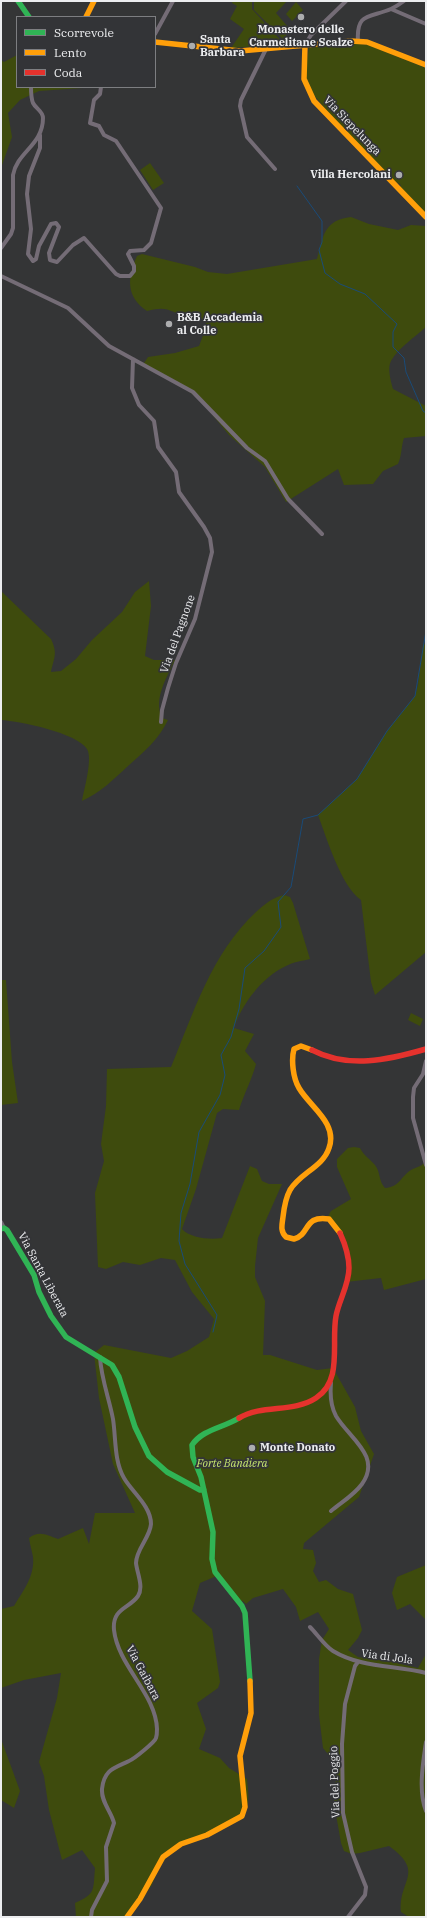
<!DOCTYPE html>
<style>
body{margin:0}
#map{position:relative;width:427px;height:1918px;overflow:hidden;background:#343536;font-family:"IBM Plex Serif",serif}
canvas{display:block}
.frame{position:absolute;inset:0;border:2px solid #ecedef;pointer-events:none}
.legend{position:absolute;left:16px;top:16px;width:140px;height:72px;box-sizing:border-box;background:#333437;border:1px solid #7d7e81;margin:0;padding:5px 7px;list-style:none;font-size:12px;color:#ecedef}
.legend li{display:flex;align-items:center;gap:8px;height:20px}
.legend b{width:20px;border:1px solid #7d7e81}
</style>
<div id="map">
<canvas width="427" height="1918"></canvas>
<div class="frame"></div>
<ul class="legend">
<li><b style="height:5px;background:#30b455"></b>Scorrevole</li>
<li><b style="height:5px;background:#ff9f0a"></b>Lento</li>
<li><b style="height:5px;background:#e5322d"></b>Coda</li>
</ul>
</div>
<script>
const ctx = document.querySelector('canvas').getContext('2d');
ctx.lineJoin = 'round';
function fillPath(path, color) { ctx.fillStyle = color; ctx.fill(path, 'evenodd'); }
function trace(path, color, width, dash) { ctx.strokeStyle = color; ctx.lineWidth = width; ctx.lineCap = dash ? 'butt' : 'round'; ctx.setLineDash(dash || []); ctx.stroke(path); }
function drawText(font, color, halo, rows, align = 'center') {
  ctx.font = font + ' "IBM Plex Serif",serif'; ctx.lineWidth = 3.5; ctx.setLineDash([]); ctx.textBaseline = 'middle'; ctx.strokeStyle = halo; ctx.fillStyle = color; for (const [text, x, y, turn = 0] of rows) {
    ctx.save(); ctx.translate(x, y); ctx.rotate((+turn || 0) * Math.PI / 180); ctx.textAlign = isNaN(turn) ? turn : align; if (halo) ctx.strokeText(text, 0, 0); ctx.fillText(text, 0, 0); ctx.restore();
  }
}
fillPath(new Path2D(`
 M233,1h19v8l32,35 -53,4 13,-19 -14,-10 7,-13 -5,-3z
 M254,1h33l-11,12 12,14 -2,2v13l-32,-32z
 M296,2l7,8 -11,11 -6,-7z
 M351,43l17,2 58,23v146l-27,-26 2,-3 -11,-7 -56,-59 -21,-25 -8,-20 4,-27z
 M17,55v32h80l-58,4 -19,9 -12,13 4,24 -11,31v-108l3,2z
 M150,163l14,20 -11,7 -13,-20z
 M351,217l18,7 29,6 13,-5 15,1v101c-11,10 -28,21 -35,34 -4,7 0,21 2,28l33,17v30l-22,2c-3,9 -2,17 -6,26l-15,7 -10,13 -29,1 -6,-16 -52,33 -21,-35 -36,-32 -28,-34 -28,-22 -31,-13 6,-9 27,-4 24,-7 8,-21 -3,-5c-5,-2 -10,-2 -16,-3 -19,-5 -19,-12 -41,-6 -21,-14 -20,-33 -10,-55l5,-2 53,13 13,5 19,2 90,-15c6,-23 7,-39 34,-42z
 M149,581l2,25 -6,50 9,4h21c-8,17 -22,39 -13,58l6,2c-9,19 -24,32 -40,46 -15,14 -27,26 -46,35 2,-12 11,-42 5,-52 -10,-16 -67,-28 -86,-29v-129l50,48c7,15 3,18 0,33l10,-1 15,-12 16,-19 30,-28 13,-20z
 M423,644l3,1v307l-51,43 -4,-13 -10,-82c-20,-14 -34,-61 -43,-85l39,-36 30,-48 28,-35 3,-11z
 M284,895l6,2 3,6 17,56c-8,2 -17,3 -24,7 -24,11 -44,38 -52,62l20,6 -9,17 11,13c-4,15 -12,30 -17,46l-16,-1 -6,4 -21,76 -14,40c8,9 28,11 40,9l28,-72 7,3 5,12 7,3h13l-24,54 -3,28v11l10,24 -2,54h7l47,15 16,-2 22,39 6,24 13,23 -15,43 -55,46 -1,6 10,1 3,13 -3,8 6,11 7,-2 12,9 15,5 9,36 -4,8 -10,12 10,7 34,5 26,6 8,-14v263h-17l-8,-5c-3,-32 25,-39 -12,-66l-29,7 -8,1 -8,-3 -3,-8 -7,-40 2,-24 -3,-19 -10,-12 -4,-33v-56l3,-19 7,-11 -11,-17 -18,9 -4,-14 -13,-18 -30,9 -7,6 -3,-3 -2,1 -22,-27 -19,8 -8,28 20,18 8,53 -2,6 -21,15 9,26 -7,20 21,9 9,10 18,11c1,13 4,26 -4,36l-72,35 -14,21 -5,14 -25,32h-51l-1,-14c21,-9 18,-13 20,-35l-13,-18 -20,10 -13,-50 -5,-34 -5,-14 18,-64 4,-25 -37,7 -23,8v-79l13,-3c9,-15 21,-30 19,-49 -1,-6 -3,-12 -4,-19 10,-8 18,-3 29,1l25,-11 6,16 6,-31h40l-22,-49 -14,-66 -5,-45 10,-8 67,13 16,-7 22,-14 5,-18 -22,-27 -17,-32 -14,-2 -21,7 -17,-3 -17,7 -8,-2 -3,-74 9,-32 -3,-17 5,-38 1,-37 64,-2c23,-55 40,-113 85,-155 9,-8 17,-15 28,-17z
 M1,980h5l6,82 6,41 -17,2z
 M411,1013l12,6 -3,7 -12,-6z
 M354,1147l6,1c4,8 10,11 15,17 6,8 3,15 10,23 15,-1 15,-11 26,-18 5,-3 10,-3 14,-8l1,117 -42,11 -3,-12 -35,4 2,-10 -4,-30 -16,-26 3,-5 20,-12 -14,-32v-8l11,-11z
 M426,1565v55l-16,-16 -13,6 -5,-17 5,-16z
 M1,1739l19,52 -6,17 -13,-8z`), '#3e4b0d');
trace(new Path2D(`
 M297,186l25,35v21l-3,8 6,23 15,11 25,10 32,30 -4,8v15l11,11 2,14 17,39 3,2
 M213,1332l4,-17 -32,-51 -6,-23 2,-28 9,-29 9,-52 21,-37 5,-20 -4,-20 10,-18 8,-28 6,-41 19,-17 17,-24 -3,-25 13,-15 12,-68 15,-4 39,-36 30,-48 28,-35 11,-65`), '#1a4b78', 1);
trace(new Path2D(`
 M391,9l35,15
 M155,34l18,-33
 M358,41c-2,-29 12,-23 33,-32 4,-2 9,-5 13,-8
 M305,45l6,-10 35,-34
 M266,49l-25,51 -1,6 7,31 28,32
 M40,135v13l-11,28 -2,18 4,35 -3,25 5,7 3,-2 3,-13 12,-22 5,-1 3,4 -10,26 1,7 7,2 16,-17 11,-7 32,36 4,2h10l4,-5v-5l-6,-12 2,-3 14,-1 7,-7 10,-35 -45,-67 -12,-6 -5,-9 -9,-3 4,-23 6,-6 1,-7
 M1,248l10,-14 2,-6v-53c4,-23 30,-30 30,-57 0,-7 -7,-9 -10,-15 -2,-5 -2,-11 -2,-16
 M1,276l67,32 41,38 84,46 54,56 18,13 23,38 34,35
 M133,359l-1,29 7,17 15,16 4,26 18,25 3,20 25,35 6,11 2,14 -17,67 -19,44 -8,25 -6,22 -1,12
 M426,1061l-3,13 -9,14 -1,9v21l13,47
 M1,1222l3,6
 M331,1383c-1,11 -1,22 5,33 13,22 46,40 26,68 -8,11 -20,18 -31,27
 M310,1627c7,7 15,19 23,24 28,17 62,14 93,22
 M426,1742c-3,21 -8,49 0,69
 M91,1917l1,-7 15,-29 -1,-34 8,-24c-3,-12 -13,-21 -12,-34 2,-20 13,-21 27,-28 5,-2 26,-19 27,-23 1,-3 1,-7 1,-9 -1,-35 -39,-63 -43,-99 -2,-22 15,-21 24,-34 6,-9 -1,-23 -2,-33 0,-14 14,-25 15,-39 0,-18 -19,-32 -27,-46 -10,-17 -8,-40 -11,-59 -4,-21 -12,-41 -13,-62
 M348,1917l17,-22 1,-8 -14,-35 -9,-39 -1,-69 3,-40 10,-38 3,-4`), '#746c76', 4);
trace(new Path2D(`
 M18,1l11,16
 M1,1229l3,-1 3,2 27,45 5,17 12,24 15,21 46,28 7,12 16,50 14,29 18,16 33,18h4
 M239,1418c-16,10 -36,11 -47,27l1,12 8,20 12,55 -1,27 3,13 27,34 3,7 5,68`), '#30b455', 5.5);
trace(new Path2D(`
 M86,17l8,-16
 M155,42l85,9 111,-10 16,1 59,23
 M305,45l-1,34 10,22 112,116
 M312,1050l-11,-4 -7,3c-3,11 -1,29 5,39 11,19 39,35 30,60 -6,19 -29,25 -39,42 -5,9 -6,18 -7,27 -1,8 -3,14 3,20l8,2c17,-5 9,-24 35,-20l11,14
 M127,1917l13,-18 23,-42 18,-13 26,-9 35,-19 3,-9 -5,-51 11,-43 -1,-32`), '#ff9f0a', 5.5);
trace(new Path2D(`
 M312,1050c36,19 76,10 114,-1
 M239,1418c24,-14 54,-5 77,-20 27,-17 15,-55 20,-82 3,-16 13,-31 13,-48 0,-12 -4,-24 -9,-35`), '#e5322d', 5.5);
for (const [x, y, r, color] of [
 [301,17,4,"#acadae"],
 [192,46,4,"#acadae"],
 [399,175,4,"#acadae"],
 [169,324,4,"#acadae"],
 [252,1448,4,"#acadae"]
]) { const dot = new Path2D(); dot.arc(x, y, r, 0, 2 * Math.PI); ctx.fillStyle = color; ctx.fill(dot); trace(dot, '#333437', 1.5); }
drawText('bold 11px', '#ecedef', '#333437', [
 ["Monastero delle",301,30,"center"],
 ["Carmelitane Scalze",301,43,"center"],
 ["Santa",200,40],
 ["Barbara",200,53],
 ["Villa Hercolani",391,175,"right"],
 ["B&B Accademia",177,318],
 ["al Colle",177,331],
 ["Monte Donato",260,1448]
], 'left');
drawText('11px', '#ecedef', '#333437', [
 ["Via Siepelunga",352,126,46],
 ["Via del Pagnone",178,634,-70],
 ["Via Santa Liberata",43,1275,62],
 ["Via di Jola",387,1657,8],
 ["Via Gaibara",143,1673,62],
 ["Via del Poggio",335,1782,-92]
]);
drawText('italic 11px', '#c7e76e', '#333437', [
 ["Forte Bandiera",232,1464]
]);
</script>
